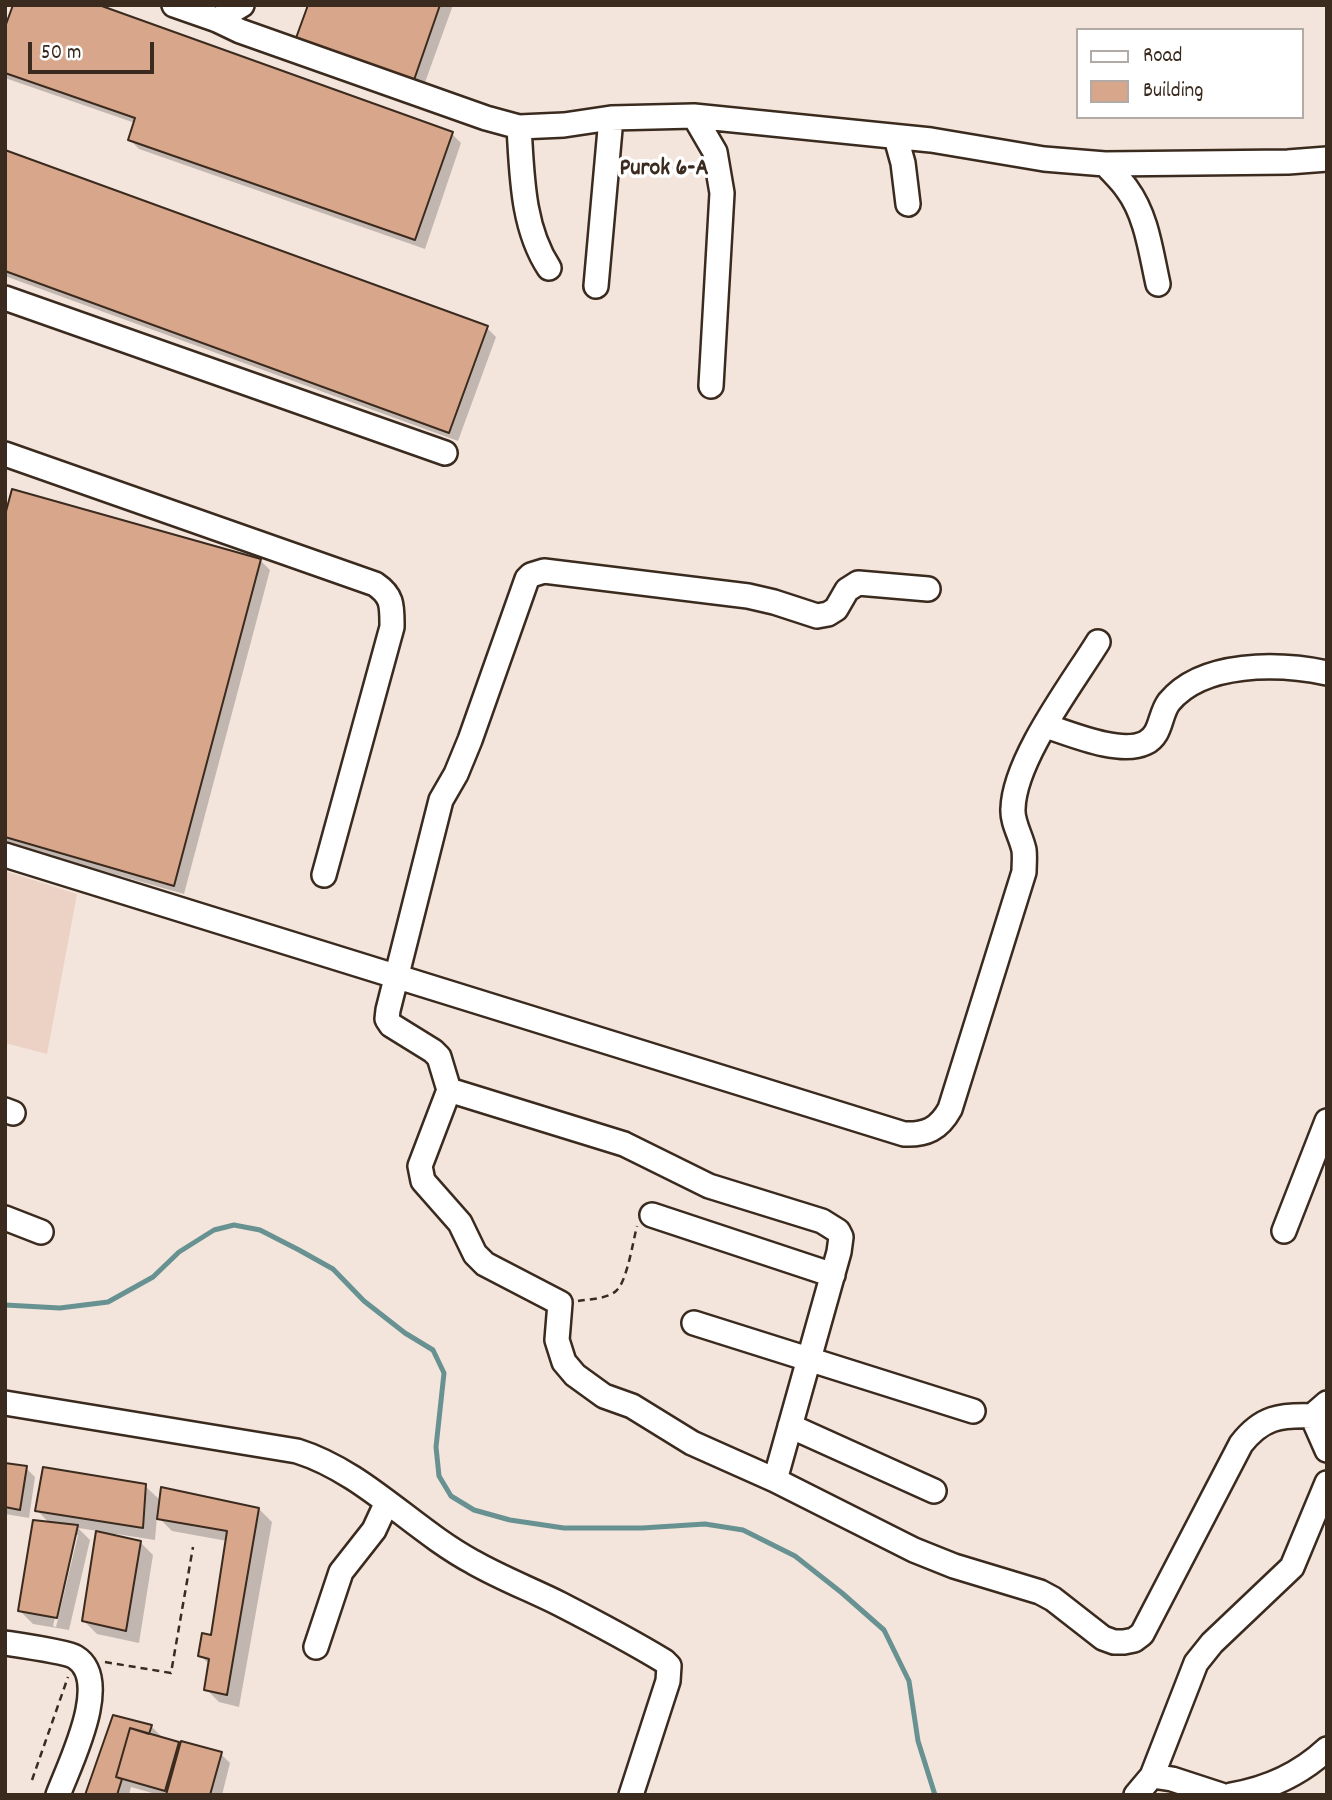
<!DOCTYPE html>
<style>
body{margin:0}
#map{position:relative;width:1332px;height:1800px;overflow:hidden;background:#f3e5dc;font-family:Dekko,sans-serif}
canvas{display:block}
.frame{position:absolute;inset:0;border:7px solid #3b2a1e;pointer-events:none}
.legend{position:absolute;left:1076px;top:28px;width:228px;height:91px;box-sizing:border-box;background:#fff;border:2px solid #b1aaa5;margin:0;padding:9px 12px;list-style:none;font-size:21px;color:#3b2a1e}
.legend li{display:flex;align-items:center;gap:14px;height:35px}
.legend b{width:35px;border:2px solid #b1aaa5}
.scale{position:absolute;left:28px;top:42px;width:126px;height:32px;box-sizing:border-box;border:4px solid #3b2a1e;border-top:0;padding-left:9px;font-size:21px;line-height:24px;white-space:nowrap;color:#3b2a1e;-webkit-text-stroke:5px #fff;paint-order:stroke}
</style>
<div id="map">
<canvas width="1332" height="1800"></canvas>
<div class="frame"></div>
<ul class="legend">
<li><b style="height:9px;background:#fff"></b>Road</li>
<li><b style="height:19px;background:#d8a78b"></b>Building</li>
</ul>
<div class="scale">50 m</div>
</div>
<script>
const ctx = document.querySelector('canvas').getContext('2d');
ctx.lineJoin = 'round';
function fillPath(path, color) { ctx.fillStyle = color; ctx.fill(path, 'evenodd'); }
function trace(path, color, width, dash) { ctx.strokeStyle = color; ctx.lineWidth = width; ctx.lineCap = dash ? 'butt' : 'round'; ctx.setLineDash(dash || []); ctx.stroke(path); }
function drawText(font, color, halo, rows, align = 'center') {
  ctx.font = font + ' Dekko,sans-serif'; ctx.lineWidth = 7; ctx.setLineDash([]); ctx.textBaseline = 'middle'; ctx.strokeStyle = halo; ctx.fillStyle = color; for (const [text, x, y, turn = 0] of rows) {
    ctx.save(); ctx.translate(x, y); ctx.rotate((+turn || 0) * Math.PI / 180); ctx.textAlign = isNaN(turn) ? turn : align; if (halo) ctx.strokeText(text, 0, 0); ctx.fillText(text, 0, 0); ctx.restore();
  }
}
fillPath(new Path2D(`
 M5,871l72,23 -30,160 -42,-11z`), '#ebd2c4');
fillPath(new Path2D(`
 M310,5h143l-30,83 -115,-41 -10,-9z
 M5,32l447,102 9,9 -36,106 -286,-100 -9,-9 5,-17 -130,-45z
 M5,152l482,176 9,9 -38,104 -453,-165z
 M5,522l255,38 10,10 -86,324 -179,-51z
 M5,1465l21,3 9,9 -6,41 -24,-4z
 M145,1486l16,15 98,8 13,13 -33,185 -20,-5 -13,-13 4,-24 -10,-10 12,-18 15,-96 -55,-10 -15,-15 -2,24 -39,-6 -1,3 25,5 13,13 -14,88 -42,-9 -13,-13 14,-90 -20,-3 12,12 -21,90 -36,-6 -13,-13 30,-87 -13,-14zM74,1535h4l-22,92 -3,-1z
 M151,1726l10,10 -1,3 18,4 3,4 40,7 9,9 -8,32h-63l-28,-8 -2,8h-42z`), '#0003');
trace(new Path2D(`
 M5,1305l55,3 48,-6 45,-25 26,-25 35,-22 20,-5 26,5 39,20 34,19 31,32 41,32 28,17 11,23 -8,74 3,29 12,20 23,14 36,10 54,8h78l63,-4 38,6 52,26 47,37 42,37 25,51 9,60 17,54`), '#689292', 5);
const building = new Path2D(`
 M13,5h86l354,127 -38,108 -287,-100 7,-22 -130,-45v-46z
 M308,5h132l-26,75 -118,-42z
 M5,150l483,176 -39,107 -444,-162z
 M12,489l249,70 -87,327 -169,-49v-322z
 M5,1463l22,3 -7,44 -15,-3z
 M43,1467l103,17 -3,44 -108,-17z
 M161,1487l98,21 -32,187 -23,-5 5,-31 -11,-3 4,-23 9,2 16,-104 -70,-12z
 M33,1520l45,5 -21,93 -39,-7z
 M96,1531l45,10 -15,90 -44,-10z
 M113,1715l39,10 -3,9 -19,-6 -14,49 6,2 -5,16h-32z
 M130,1728l49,14 -14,49 -49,-14z
 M181,1741l41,11 -12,43h-44z`);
fillPath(building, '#d8a78b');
trace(building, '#3b2a1e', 2);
const minor = new Path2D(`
 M174,5l43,15 23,11 246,87 33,9 45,-2 47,-7 83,-2 237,24 113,19 61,5 183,-2 39,-3
 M217,20l25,-15
 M694,116l21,36 7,41 -11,193
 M519,127c3,47 3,100 30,141
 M896,138l7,25 5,41
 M1105,164c7,8 16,16 22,25 20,27 24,64 31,95
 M596,286l15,-168
 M5,298l440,155
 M5,454l370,130c18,12 17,22 17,43l-68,248
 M928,589l-70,-6 -11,7 -11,19 -8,5 -11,2 -43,-14 -26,-6 -204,-25 -13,4 -4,4 -57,161 -14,34 -15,26 -53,210 -1,9 4,6 42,26 6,6 10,33 -29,76 3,15 37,42 15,31 10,10 75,39 -3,37 7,22 11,13 29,21 28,10 60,37 83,37 139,70 40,16 86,26 13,7 50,39 11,4h10l10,-2 8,-6 99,-190c21,-27 39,-29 71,-28l15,-13
 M1046,726c25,8 74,29 99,17 17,-8 14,-28 24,-41 34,-41 110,-39 158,-29
 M5,855l899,279c22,1 35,-5 46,-25l74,-237c0,-7 1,-15 0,-22 -3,-14 -12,-28 -11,-41 1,-49 59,-125 85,-167
 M449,1090l175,54 85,42 113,35 16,10 3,6 -2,15 -64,228
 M5,1110l8,3
 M652,1215l181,60
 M5,1218l36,14
 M1284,1231l43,-110
 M694,1323l279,88
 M5,1403l292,48c67,21 115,78 176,111 28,16 59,28 87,42 35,18 71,37 104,57l5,5 -1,15 -37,114
 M1312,1416l15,34
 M790,1426l144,65
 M5,1643c13,2 62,9 70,14 38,23 -6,108 -17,138
 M316,1647l25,-75 33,-42 13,-28
 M1152,1776l20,3 49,16
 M1136,1795l16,-19 44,-113 16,-20 80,-76 35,-84
 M1231,1795c37,-6 68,-20 96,-46`);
trace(minor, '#3b2a1e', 28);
trace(new Path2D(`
 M578,1301c11,-2 29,-2 38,-10 11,-9 17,-50 21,-65
 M105,1662l66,11 22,-126
 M32,1780l36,-103`), '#3b2a1e', 2.5, [7, 5]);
trace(minor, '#fff', 23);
drawText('bold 24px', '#3b2a1e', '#fff', [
 ["Purok 6-A",664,171]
]);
</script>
